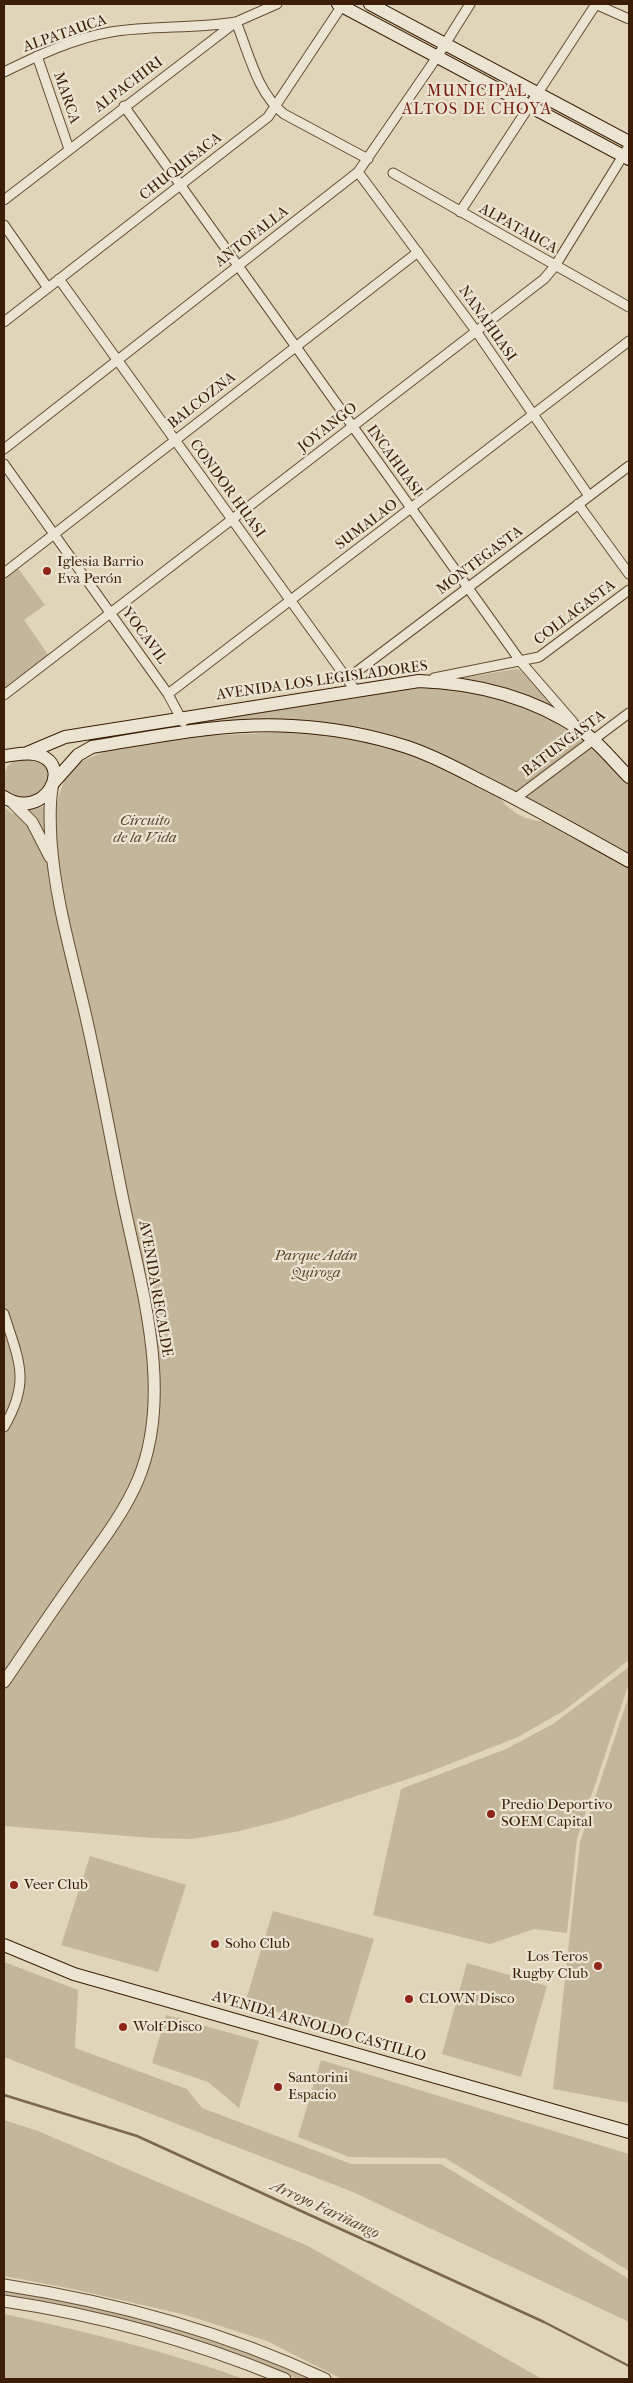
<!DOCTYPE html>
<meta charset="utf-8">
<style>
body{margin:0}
#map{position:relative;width:633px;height:2383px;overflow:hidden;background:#e0d5b9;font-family:"IM FELL French Canon",serif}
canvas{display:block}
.frame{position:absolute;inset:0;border:5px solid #3b1e05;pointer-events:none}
</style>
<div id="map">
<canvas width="633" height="2383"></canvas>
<div class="frame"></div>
</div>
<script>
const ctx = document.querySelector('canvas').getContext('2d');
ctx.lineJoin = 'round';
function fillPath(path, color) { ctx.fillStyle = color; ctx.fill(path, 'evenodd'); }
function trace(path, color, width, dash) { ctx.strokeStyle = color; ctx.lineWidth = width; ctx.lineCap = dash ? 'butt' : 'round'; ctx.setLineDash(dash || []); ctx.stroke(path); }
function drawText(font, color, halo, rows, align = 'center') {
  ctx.font = font + ' "IM FELL French Canon",serif'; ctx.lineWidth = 4.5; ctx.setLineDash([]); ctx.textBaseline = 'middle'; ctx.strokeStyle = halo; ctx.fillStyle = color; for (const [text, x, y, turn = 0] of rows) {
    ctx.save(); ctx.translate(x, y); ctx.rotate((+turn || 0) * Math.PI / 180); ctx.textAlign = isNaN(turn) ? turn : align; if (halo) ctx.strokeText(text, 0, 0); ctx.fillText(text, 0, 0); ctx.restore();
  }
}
fillPath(new Path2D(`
 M18,568l27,37 -21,15 25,36 -45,35v-112z
 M516,669l4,1 39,42 -58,-25 -39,-9z
 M419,688c18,0 36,-1 54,2 62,12 113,50 156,94v71l-121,-68 -58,-28 -83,-29 -173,-6v-2l203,-33z
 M285,732c30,2 59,4 88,11 43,11 84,31 124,51 9,15 29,28 47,27l85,48v791l-64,50 -47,27 -89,35 -142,47 -52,13 -44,7 -39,-1 -148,-12v-1019l9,7 43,-10 9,-26 15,-16 26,-11 78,-14z
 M21,759c12,0 22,1 27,13 1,23 -31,34 -44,17 0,-16 0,-26 17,-30z
 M629,1667v16l-52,156 -10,94 -33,-4 -44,15 -117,-29 28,-126 105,-40 47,-25z
 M629,1695v408l-76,-14 27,-247z
 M90,1856l96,29 -28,87 -97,-27z
 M273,1911l101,28 -28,91 -101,-27z
 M4,1962l74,28 -3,58 112,41 15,19 149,56h90l188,115v43l-276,-130 -349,-135z
 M467,1963l80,23 -26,91 -79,-23z
 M166,2015l93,26 -20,67 -31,-26 -56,-19z
 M321,2060l308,94v117l-184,-113 -96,-1 -51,-20z
 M4,2120l34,11 270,115 234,133h-200l-75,-38 -81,-26 -113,-26 -69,-13z
 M4,2290c106,17 208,47 307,89h-13l-44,-18 -69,-24 -181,-42z
 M4,2314c81,17 161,37 240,65h-240z`), '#c4b69a');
trace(new Path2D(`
 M4,2095l133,41 407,186 85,44`), '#7c674c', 2.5);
const minor = new Path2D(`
 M595,4l34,15
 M37,56l32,93
 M4,72c33,-16 70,-34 107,-40 41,-7 84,-3 125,-10 13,31 21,71 48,92l84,45
 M124,106l397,556 52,60
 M358,172l118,159 113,165
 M393,173l236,134
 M4,200l232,-178 41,-18
 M460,212l136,-208
 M4,225l44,63
 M59,279l296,411
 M4,322l264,-205 75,-113
 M4,449l354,-277 79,-115 33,-53
 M4,464l164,230 15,28
 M578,504l51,70
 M4,573l414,-321
 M434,678l105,-21 90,-67
 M347,679l282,-213
 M168,694l461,-353
 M4,695l540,-416 11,-13 74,-120
 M516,798l113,-85
 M4,1314c15,47 27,67 0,113`);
const tertiary = new Path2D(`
 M13,803l19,19 18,35
 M4,1682c24,-35 48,-71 73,-106 22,-31 46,-61 61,-96 37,-88 2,-196 -16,-285 -13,-64 -24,-128 -39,-191 -13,-55 -28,-107 -32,-163 -1,-18 -2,-35 1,-52
 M4,2285c110,17 220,47 321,94
 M4,2301c95,14 192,41 281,78`);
const secondary = new Path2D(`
 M338,4l291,155
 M370,4l259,138
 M27,753l38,-16 354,-56c57,2 112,16 160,48 19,12 34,32 50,48
 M4,756c10,-1 21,-4 31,-2 42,9 9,69 -31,43
 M54,782l24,-27 14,-8c66,-11 133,-25 200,-21 39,2 78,9 115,21 25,8 49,21 72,33 51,25 101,54 150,81
 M4,1945l70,29 555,158`);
trace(minor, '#644c32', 11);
trace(tertiary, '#644c32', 13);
trace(secondary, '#3b1e05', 14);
trace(minor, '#ebe4d2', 9);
trace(tertiary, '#ebe4d2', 11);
trace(secondary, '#ebe4d2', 12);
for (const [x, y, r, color] of [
 [47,571,5,"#8f2418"],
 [491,1814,5,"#8f2418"],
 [14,1885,5,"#8f2418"],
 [215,1944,5,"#8f2418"],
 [598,1966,5,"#8f2418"],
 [409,1999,5,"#8f2418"],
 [123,2027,5,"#8f2418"],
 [278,2087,5,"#8f2418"]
]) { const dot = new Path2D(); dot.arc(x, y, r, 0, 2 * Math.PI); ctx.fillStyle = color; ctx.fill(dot); trace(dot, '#ebe4d2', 2); }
drawText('15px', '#3b1e05', '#ebe4d2', [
 ["ALPATAUCA",65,34,-19],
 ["ALPACHIRI",129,85,-37],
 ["MARCA",66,98,71],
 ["CHUQUISACA",181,167,-38],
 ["ALPATAUCA",518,229,29],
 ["ANTOFALLA",252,237,-38],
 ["NANAHUASI",487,324,55],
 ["BALCOZNA",202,401,-38],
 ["JOYANGO",328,428,-38],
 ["INCAHUASI",394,461,54],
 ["CONDOR HUASI",227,489,54],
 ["SUMALAO",367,525,-37],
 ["MONTEGASTA",480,561,-37],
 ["COLLAGASTA",575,613,-37],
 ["YOCAVIL",144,636,54],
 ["AVENIDA LOS LEGISLADORES",322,681,-8],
 ["BATUNGASTA",564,744,-37],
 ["AVENIDA RECALDE",155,1289,80],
 ["AVENIDA ARNOLDO CASTILLO",319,2027,16]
]);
drawText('15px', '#3b1e05', '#ebe4d2', [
 ["Iglesia Barrio",57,562],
 ["Eva Perón",57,579],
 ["Predio Deportivo",501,1805],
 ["SOEM Capital",501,1822],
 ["Veer Club",24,1885],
 ["Soho Club",225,1944],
 ["Los Teros",588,1957,"right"],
 ["Rugby Club",588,1974,"right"],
 ["CLOWN Disco",419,1999],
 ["Wolf Disco",133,2027],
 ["Santorini",288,2078],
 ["Espacio",288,2095]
], 'left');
drawText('italic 15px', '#5d442a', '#ebe4d2', [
 ["Circuito",145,821],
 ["de la Vida",145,838],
 ["Parque Adán",316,1256],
 ["Quiroga",316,1273]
]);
ctx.letterSpacing = '1px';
drawText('16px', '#7a1f14', '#ebe4d2', [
 ["MUNICIPAL",477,92],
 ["ALTOS DE CHOYA",477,110]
]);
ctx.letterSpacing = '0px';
drawText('italic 16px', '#61482f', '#ebe4d2', [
 ["Arroyo Fariñango",325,2210,25]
]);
</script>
